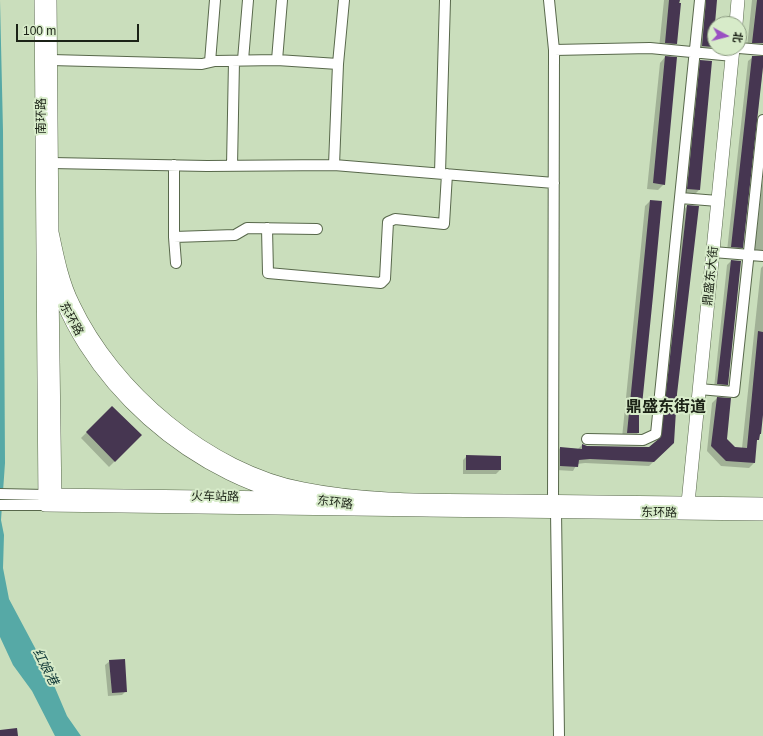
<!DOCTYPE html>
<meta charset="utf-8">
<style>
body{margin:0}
#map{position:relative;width:763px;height:736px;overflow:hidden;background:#cadebc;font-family:Arial,"Noto Sans SC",sans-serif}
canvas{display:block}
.north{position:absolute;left:707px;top:16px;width:40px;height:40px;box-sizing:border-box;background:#d7ebc9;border:1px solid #8c9b81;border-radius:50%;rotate:97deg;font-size:11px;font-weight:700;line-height:16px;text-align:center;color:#1b2216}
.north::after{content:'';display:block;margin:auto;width:14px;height:18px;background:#9a50c2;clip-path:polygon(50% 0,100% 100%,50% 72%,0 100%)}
.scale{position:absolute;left:16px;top:24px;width:123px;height:18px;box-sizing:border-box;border:2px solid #1b2216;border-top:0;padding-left:5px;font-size:12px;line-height:14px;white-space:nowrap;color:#1b2216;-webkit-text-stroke:3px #d7ebc9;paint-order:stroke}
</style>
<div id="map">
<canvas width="763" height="736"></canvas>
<div class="north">北</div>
<div class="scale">100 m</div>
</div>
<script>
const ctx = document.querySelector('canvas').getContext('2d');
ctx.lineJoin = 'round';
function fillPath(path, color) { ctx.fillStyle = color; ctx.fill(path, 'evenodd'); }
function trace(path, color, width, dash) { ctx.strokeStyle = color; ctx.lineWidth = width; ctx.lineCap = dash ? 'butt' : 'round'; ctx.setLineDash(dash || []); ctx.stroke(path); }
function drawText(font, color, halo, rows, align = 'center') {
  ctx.font = font + ' Arial,"Noto Sans SC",sans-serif'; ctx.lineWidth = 4; ctx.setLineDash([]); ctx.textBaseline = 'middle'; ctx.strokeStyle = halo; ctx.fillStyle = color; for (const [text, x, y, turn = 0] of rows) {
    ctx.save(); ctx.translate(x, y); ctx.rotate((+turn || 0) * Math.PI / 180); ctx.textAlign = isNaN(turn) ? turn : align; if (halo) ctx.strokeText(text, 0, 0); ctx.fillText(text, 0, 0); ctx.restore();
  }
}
fillPath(new Path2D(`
 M0,0l3,131 2,332 -4,57 3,15 -1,33 6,31 41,77 17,40 14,20h-26l-23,-45 -19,-26 -13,-28z`), '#56a9a6');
fillPath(new Path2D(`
 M664,0h16l-4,44 -6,5 -11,-1z
 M702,0h14l-4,47 -5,5 -10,-1z
 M752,0h11v46l-16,1z
 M665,57l-1,127 -6,6 -11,-1 13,-126z
 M753,57h10v9l-21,181 -4,4h-11l21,-190z
 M701,61l-2,129 -6,6 -11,-1 13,-128z
 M763,177v80l-9,-3z
 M650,201l-12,232 -6,6 -10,-1 23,-232z
 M687,206l-14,237 -24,23 -64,-3 -8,1 -4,7 -17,-1v-17l4,-5 18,1 4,-4 5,1 63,2 8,-6 25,-231z
 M731,261l-4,124 -4,4 -9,-1 13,-123z
 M763,266v140l-3,28 -4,8 -2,21 -5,5 -28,-2 -14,-15 5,-48 5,-5 9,42 8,8h8l19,-180z
 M112,407l29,28 -32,32 -28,-29z
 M467,456l33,14 -4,4h-33v-14z
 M110,661l16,30 -4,4 -14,1 -3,-31z`), '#0003');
fillPath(new Path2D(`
 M669,0h11l-1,3h2l-4,41 -12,-1z
 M706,0h11l-4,47 -11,-1z
 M757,0h6v43h-11z
 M665,56l12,1 -12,128 -12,-2z
 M752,56h11v11l-20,181 -12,-1z
 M700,60l12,1 -12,129 -13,-1z
 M650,200l12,1 -9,95 -12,119h-2v18h-12z
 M687,205l12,1 -22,188 -3,49 -20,19 -64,-3 -11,1 -1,7 -18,-1v-19l22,2v-5l5,2 62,1 12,-10z
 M731,260l10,1 -13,124 -11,-1z
 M758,331l5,1v83l-2,19h-1l-1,6h-2l-2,23 -29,-2 -15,-15 6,-49 14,1 -4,41 8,8 12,1z
 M112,406l30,29 -27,27 -29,-30z
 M466,455l35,1v14h-35z
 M125,659l2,33 -15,1 -3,-33z
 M17,728l1,8h-18v-6z`), '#463651');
const minor = new Path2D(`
 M549,0l5,50 -1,452
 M739,48l24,2
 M554,50l96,-2 83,8
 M51,60l151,4 13,-3 62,-1 61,4
 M243,60l5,-60
 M277,60l5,-60
 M210,62l5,-62
 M52,163l155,3 127,-1 220,18
 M174,165v72l2,26
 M334,165l4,-101 6,-64
 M232,166l2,-105
 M440,173l5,-173
 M680,198l38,3
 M267,228l1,45 113,10 4,-4 3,-57 7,-3 49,5 3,-50
 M174,237l61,-2 12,-7 70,1
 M713,252l50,4
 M699,389l35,3 29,-272
 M587,439l56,1 13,-6 44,-434
 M0,494l45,1
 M0,505h45
 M556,511l3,225`);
const major = new Path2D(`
 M41,0l4,505 385,5
 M50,0l2,239
 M736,24l2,-24
 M52,232c5,24 10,50 21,72 41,87 136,167 230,185 69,14 141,11 211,12 83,1 166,2 249,3
 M48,258c29,122 148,226 272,244
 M52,287l3,218
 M47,495l234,3
 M688,503l45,-455
 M423,510l340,4`);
trace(minor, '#58684b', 12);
trace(major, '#58684b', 14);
trace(minor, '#fff', 10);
trace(major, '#fff', 13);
drawText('12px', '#1b2216', '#d7ebc9', [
 ["南环路",42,116,-90],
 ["鼎盛东大街",711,276,-84],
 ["东环路",71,319,62],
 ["火车站路",215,497,1],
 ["东环路",335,503,7],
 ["东环路",659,513,1]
]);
drawText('italic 13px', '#113938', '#d7ebc9', [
 ["红娘港",45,667,62]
]);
drawText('bold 16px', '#1b2216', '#d7ebc9', [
 ["鼎盛东街道",666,408]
]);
</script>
